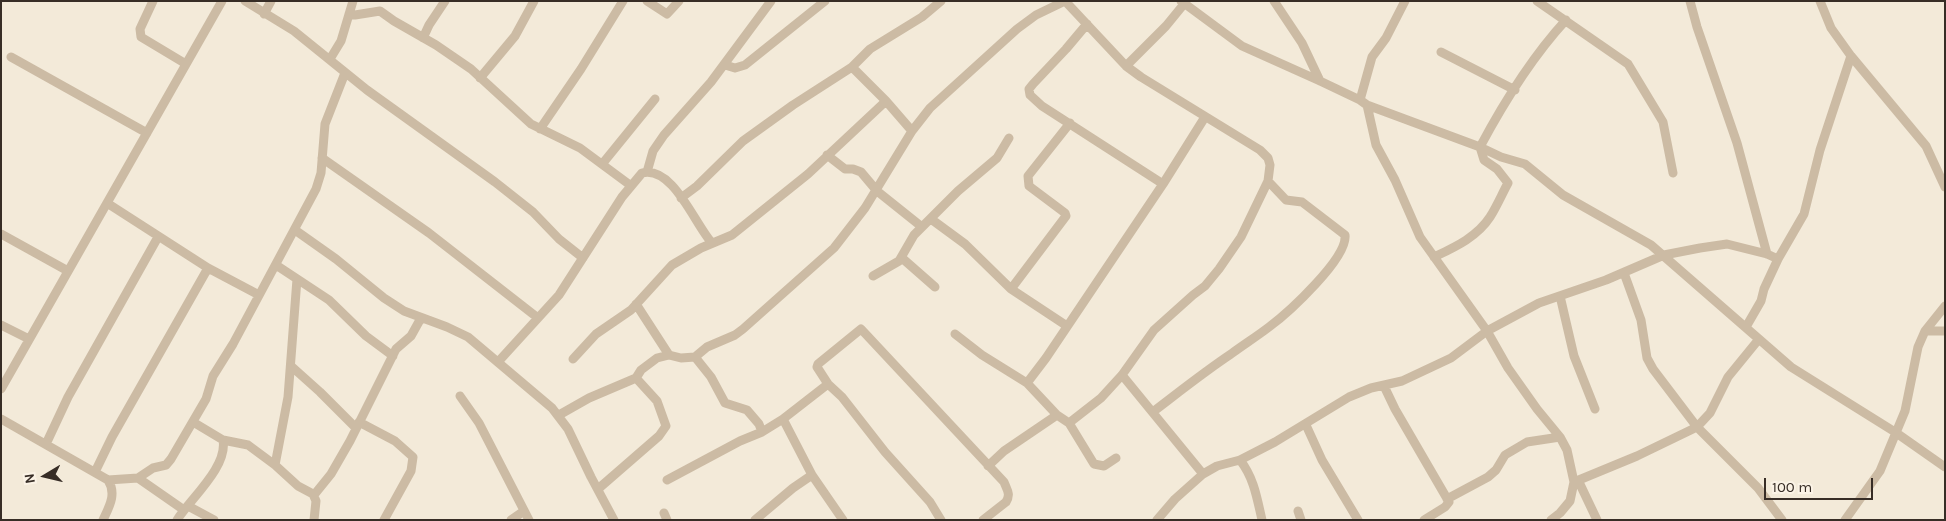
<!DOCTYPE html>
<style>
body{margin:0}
#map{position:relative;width:1946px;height:521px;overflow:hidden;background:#f3ead9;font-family:Karla,sans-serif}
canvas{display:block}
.frame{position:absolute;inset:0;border:2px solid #372d26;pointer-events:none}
.north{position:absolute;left:20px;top:451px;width:50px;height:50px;-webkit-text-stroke:4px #fbf3e6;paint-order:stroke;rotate:261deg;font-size:14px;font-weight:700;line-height:20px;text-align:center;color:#372d26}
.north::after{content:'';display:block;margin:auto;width:18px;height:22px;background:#372d26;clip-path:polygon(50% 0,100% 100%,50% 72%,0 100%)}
.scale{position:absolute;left:1764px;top:478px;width:109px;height:22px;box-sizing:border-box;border:2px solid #372d26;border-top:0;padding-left:6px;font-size:15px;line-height:18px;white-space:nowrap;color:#372d26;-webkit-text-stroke:4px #fbf3e6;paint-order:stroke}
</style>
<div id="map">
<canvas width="1946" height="521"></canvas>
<div class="frame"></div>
<div class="north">N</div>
<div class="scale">100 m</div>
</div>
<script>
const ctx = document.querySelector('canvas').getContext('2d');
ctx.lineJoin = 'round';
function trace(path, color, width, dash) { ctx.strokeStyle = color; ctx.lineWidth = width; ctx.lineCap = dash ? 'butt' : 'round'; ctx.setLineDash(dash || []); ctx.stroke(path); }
trace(new Path2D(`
 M153,1l-13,28 1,8 45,27
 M245,1l49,30 73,59 128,92 38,30 26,27 24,19
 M647,1l20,13 12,-13
 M1181,1l61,45 78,35 40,19 7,5 113,42 21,10 24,7 38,31 88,50 140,122 104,65 50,35
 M1274,1l28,42 18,38
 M1537,1l91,63 35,58 10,51
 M1690,1l7,26 40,116 30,111
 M1820,1l11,27 20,28 75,90 19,41
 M264,14l7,-13
 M349,14l6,1 25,-4 14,10 42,24 35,24 60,55 49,24 50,37
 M423,38l6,-13 16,-24
 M1441,52l74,38
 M11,57l136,76
 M330,59l11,-18 12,-40
 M725,65l10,3 10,-3 80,-64
 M1126,66l40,-40 18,-22
 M852,67l34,34 26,30
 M480,78l35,-42 19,-35
 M1360,100l12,-43 14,-19 19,-37
 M1367,105l9,40 19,35 25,57 67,94 21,37 29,41 23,28 7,13 7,32 -4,19 -10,12 -9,7
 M540,129l41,-60 42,-68
 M827,155l18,14h8l8,3 16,19 45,36 36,-36 39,-33 12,-20
 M322,158l107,75 109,85
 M603,163l52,-64
 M647,172l6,-21 11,-16 47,-53 60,-81
 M1163,184l42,-67
 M681,198l16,-12 46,-45 50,-36 59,-38 18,-18 52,-32 19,-16
 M107,203l101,65 51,27
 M931,219l34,25 46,45 56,37
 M295,230l41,29 48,39 20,13 43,16 21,10 84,71 16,21 23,48 23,43
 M1,234l67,37
 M1434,257c21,-10 43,-20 56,-40 7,-11 12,-23 18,-34l-11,-14 -13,-9 -4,-13c24,-45 52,-90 86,-127
 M902,258l33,29
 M276,265l53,35 37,36 27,20
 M1624,273l17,47 6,38 6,11 44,58 61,61 24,32
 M873,276l26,-15 15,-26 8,-8
 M1011,289l55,-73 -1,-3 -36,-27 -1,-10 42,-53
 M1560,296l14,60 21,53
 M636,304l33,51
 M1,325l28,14
 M1746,327l15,-26 3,-12 14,-30 26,-45 16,-64 31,-94
 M1925,331h20
 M955,334l27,21 45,28 30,32
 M695,357l16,20 14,26 22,7 12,14 3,8
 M573,359l23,-25 35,-24 41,-45 29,-17 31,-13 76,-61 78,-73
 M498,362l61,-67 63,-98 20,-24c31,-8 53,52 70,70
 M291,366l29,26 36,36
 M1122,375l81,99
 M1027,383l19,-25 117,-174 -121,-78 -12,-11 -1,-6 4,-5 33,-35 21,-25
 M1384,386l11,23 54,93 -4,5 -21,13
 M1,389l221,-388
 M460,396l19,27 50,97
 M1154,411c25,-19 50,-39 77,-57 12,-9 25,-17 38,-27 19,-14 79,-69 76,-92l-43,-33 -16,-2 -18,-19
 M559,415l30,-17 47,-20 5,-8 16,-12 12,-3 12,3 14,-1 12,-10 28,-12 8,-6 91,-81 31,-40 47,-77 18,-23 87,-79 19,-14 29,-14 61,65 15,11 119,73 8,8 2,7 -2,16 -27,56 -22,32 -14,17 -12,9 -39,35 -32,45 -21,23 -32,25 -12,-8 -53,36 -16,15
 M1,419l107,61c9,14 1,27 -5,40
 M783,419l45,-35
 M359,422l36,19 18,16 -2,14 -27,49
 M1069,423l25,41 10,2 12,-8
 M1306,425l16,35 36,60
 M223,440l25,5 27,20 23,21 15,8 3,7 -2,19
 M46,444l22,-47 90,-160
 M1240,460c14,18 17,38 22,60
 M275,465l13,-68 9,-118
 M95,472l17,-35 96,-169
 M138,478l46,32
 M108,480l30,-2 15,-10 13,-3 5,-6 35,-60 7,-23 20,-32 83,-155 5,-16 4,-49 20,-51
 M667,480l73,-39 22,-9 21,-13 29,56 31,45
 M1578,480l19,40
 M1574,482l63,-26 60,-29 13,-14 18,-36 31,-38
 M598,489l61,-53 7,-10 -9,-25 -21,-23
 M314,495l17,-21 19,-33 46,-92 15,-13 10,-18
 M1447,499l41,-22 8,-7 9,-15 22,-13 33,-5
 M188,506l26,14
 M1298,511l3,9
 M664,513l3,7
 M177,520c13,-21 51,-53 46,-80l-30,-18
 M511,520l13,-9
 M755,520l38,-32 19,-13
 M941,520l-11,-18 -45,-50 -43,-55 -14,-13 -11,-17 1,-3 43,-35 143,153c3,8 7,12 2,20l-23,18
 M1157,520l18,-21 28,-25 14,-8 23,-6 35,-18 74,-45 22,-9 31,-7 49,-23 36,-27 52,-28 67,-23 58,-25 36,-7 27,-4 40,10 11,5
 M1845,520l35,-49 25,-60 13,-64 7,-16 20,-25`), '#ccbba4', 9);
</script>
